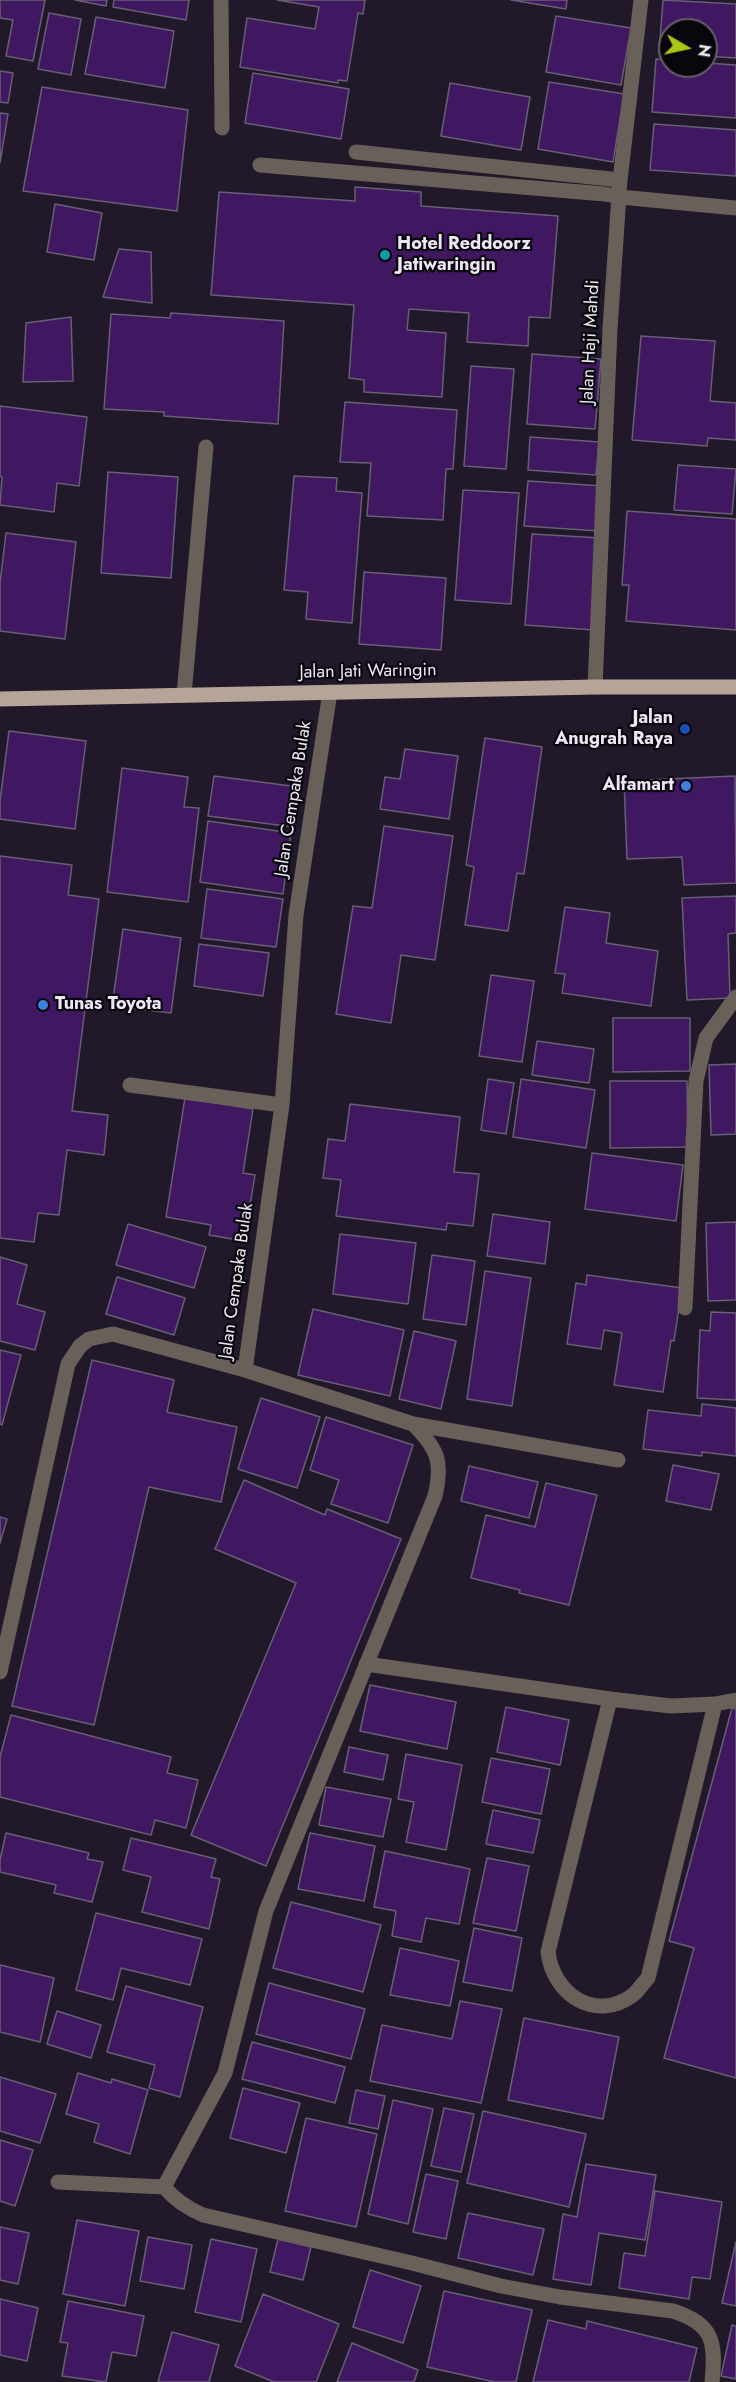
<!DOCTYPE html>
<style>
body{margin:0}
#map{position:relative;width:736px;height:2382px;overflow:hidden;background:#21192a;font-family:Jost,sans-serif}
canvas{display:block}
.north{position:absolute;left:658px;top:18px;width:60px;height:60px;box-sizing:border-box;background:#09060d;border:2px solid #646069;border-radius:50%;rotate:99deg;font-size:16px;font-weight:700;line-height:24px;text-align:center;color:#ece7f2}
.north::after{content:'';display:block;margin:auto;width:21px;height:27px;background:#abc615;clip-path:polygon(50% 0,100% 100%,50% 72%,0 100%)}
</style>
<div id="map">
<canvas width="736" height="2382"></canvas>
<div class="north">N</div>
</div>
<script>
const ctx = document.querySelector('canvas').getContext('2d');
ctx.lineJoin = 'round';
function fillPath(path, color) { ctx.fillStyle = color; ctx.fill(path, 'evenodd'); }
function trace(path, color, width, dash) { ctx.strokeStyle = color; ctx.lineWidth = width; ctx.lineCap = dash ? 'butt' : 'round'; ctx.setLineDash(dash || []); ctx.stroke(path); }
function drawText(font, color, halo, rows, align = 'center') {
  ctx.font = font + ' Jost,sans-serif'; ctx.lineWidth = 4.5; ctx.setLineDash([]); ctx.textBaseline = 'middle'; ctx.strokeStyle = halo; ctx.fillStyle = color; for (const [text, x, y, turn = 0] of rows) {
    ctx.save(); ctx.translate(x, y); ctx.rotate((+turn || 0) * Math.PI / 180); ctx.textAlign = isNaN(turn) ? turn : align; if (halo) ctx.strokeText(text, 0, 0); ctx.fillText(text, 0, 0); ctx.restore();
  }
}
const building = new Path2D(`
 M0,0h45l-12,61 -27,-5 7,-36 -13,-2z
 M75,0h32l-1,6z
 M114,0h75l-3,20 -73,-13z
 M277,0h88l-2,14 -5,-1 -11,68 -9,-1v3l-98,-16 7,-49 68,11 4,-22z
 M511,0h56l-1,9z
 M663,0l73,4v54l-30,-2v-26h-36v23h-11z
 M49,13l32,6 -10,56 -33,-6z
 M556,16l75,12 -10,57 -75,-13z
 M96,17l78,14 -9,57 -80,-14z
 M656,59l14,1v6h36v-3l30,2v53l-84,-6z
 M0,71l13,2 -5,30 -8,-1z
 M253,73l96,16 -8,50 -96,-16z
 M549,82l75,12 -11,68 -75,-13z
 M450,83l80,14 -9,53 -80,-14z
 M42,87l146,23 -11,101 -154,-20z
 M0,113l8,1 -8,49z
 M654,124l82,6v46l-86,-6z
 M355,187l66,5v14l137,10 -8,102 -21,-1 -1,29 -61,-4 2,-29 -60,-4 -2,21 39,3 -4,64 -78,-5v-12l-15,-2 5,-73 -143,-10 8,-103 136,9z
 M55,204l47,9 -8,47 -47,-8z
 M119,249l32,3 1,51 -49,-6z
 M171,313l113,8 -6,103 -114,-8v-4l-60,-3 7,-95 59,4z
 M71,317l2,64 -50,1 3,-59z
 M641,336l74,5 -5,60 26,2v37l-28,-2 -1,8 -75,-6z
 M532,354l69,5 -6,70 -68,-5z
 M471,366l43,3 -8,100 -42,-3z
 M345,402l112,8 -4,59h-7l-3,51 -76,-4 4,-53 -31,-1z
 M0,406l87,11 -8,69 -22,-3 -3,29 -54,-7 2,-28 -2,-1z
 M530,437l69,5 -3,33 -68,-5z
 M678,465l58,4 -4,45 -58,-4z
 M108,472l70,5 -7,101 -70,-5z
 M294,476l43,2 -1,13 26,2 -10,130 -46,-4 2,-27 -24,-2z
 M528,481l75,5 -4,45 -75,-5z
 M463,490l56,3 -8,111 -56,-4z
 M627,511l109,8v111l-110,-9 3,-36h-7z
 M6,533l70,9 -11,97 -65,-8v-48z
 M532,534l69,4 -7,92 -69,-5z
 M364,572l82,6 -5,72 -82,-6z
 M9,731l77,10 -11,88 -75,-10v-18z
 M485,738l57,9 -18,127 -7,-1 -9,58 -43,-6 9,-58 -8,-2z
 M405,749l53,7 -9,63 -69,-10 5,-32 15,2z
 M122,768l66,9 -4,30 15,1 -11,94 -81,-10z
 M214,776l85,11 -6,40 -85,-11z
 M735,776l1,107 -52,2 -2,-28 -55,2 -3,-78z
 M208,821l83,12 -8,61 -83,-12z
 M384,826l69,10 -18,124 -34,-5 -10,68 -55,-9 17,-108 19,2z
 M0,856l72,9 -4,30 31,4 -27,212 36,4 -4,40 -37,-5 -8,65 -21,-2 -4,29 -34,-4z
 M207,889l76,10 -7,48 -75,-9z
 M736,896v37l-8,1 2,64 -43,2 -5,-102z
 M565,907l45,6 -4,30 52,8 -7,55 -89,-13 3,-19 -10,-1z
 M123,929l58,9 -10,75 -59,-7z
 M199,944l70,9 -6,43 -69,-10z
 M491,975l43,6 -12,81 -43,-6z
 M613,1018h77v53l-77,1z
 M537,1041l57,8 -5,34 -57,-8z
 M736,1064v70l-25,1 -2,-70z
 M488,1079l26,4 -8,51 -25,-4z
 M521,1079l74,11 -9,58 -73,-11z
 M610,1081h77l1,66 -78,1z
 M185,1098l68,11 -10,64 12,2 -11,66 -35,-6 2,-10 -45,-8z
 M350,1104l110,13 -6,55 25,2 -6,52 -26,-3 -1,7 -110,-14 5,-36 -18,-2 5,-39 17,2z
 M592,1153l91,12 -7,56 -91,-12z
 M493,1214l57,8 -5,42 -58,-8z
 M736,1222v78l-28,1 -2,-78z
 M128,1224l78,23 -12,41 -78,-23z
 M340,1234l76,9 -8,61 -75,-10z
 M432,1255l43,6 -9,64 -43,-6z
 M0,1257l27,8 -10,39 28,8 -10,38 -35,-9z
 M485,1271l46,7 -19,128 -45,-7z
 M587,1275l95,13 -8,53 -3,-1 -8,52 -49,-7 8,-52 -18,-3 -3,19 -34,-5 9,-61 10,2z
 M117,1277l68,21 -11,37 -68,-21z
 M313,1309l91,21 -14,66 -92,-21z
 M711,1312l25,1v87l-39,-2 3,-68 10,1z
 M414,1331l42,10 -15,68 -42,-10z
 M0,1350l21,5 -19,70 -2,-1z
 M92,1360l82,20 -7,32 70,15 -16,75 -72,-15 -55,238 -82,-19z
 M261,1398l59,19 -23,71 -59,-19z
 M702,1404l34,4v48l-34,-4v4l-59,-7 5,-39 53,6z
 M326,1417l87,28 -25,78 -57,-19 8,-24 -29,-10z
 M673,1465l46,9 -8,36 -45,-9z
 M469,1466l69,16 -9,36 -68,-17z
 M244,1480l81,35 2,-6 74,30 -135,327 -75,-31 105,-252 -81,-34z
 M546,1483l51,12 -28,110 -50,-12 1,-3 -49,-12 15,-63 49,12z
 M0,1517l7,2 -7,24z
 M370,1685l86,17 -9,47 -87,-18z
 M506,1707l63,13 -9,45 -63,-13z
 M732,1708l4,1v369l-72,-20 30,-110 -25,-7z
 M11,1715l160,42 -4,16 31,7 -12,48 -31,-8 -4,15 -151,-38v-40z
 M349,1747l39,8 -5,25 -39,-8z
 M406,1754l56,11 -16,85 -40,-8 8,-40 -16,-3z
 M491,1758l59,11 -9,45 -59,-12z
 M326,1787l65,12 -8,38 -64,-12z
 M493,1810l47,10 -7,33 -47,-9z
 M6,1833l83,20 -2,6 16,3 -11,40 -38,-9 2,-8 -56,-13v-12z
 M310,1833l65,13 -11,55 -66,-12z
 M131,1838l85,21 -5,18 9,2 -11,50 -67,-17 9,-35 -28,-7z
 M385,1851l85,18 -11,55 -33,-6 -5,24 -29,-6 4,-25 -22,-4z
 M487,1858l42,8 -13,65 -43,-8z
 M291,1902l90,23 -18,67 -90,-24z
 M96,1913l106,26 -12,46 -69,-17 -8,32 -37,-10z
 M474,1928l48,10 -10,53 -49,-9z
 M400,1948l59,13 -9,45 -60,-11z
 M0,1965l54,13 -14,64 -40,-10z
 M269,1983l96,26 -14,50 -95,-25z
 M126,1986l77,21 -23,90 -31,-9 6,-23 -48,-13z
 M460,2001l42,8 -21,94 -111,-22 12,-56 70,14z
 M57,2011l44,14 -10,33 -44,-14z
 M524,2018l95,19 -16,82 -95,-19z
 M252,2042l93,25 -10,36 -93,-24z
 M78,2073l33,10 1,-4 36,11 -18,64 -36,-12 5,-18 -33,-10z
 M0,2077l56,17 -16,49 -40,-12z
 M243,2088l57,15 -14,50 -56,-15z
 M356,2090l29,6 -7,33 -29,-6z
 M393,2100l40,9 -25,115 -40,-10z
 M444,2108l30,6 -13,58 -30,-6z
 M483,2111l103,23 -17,73 -102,-24z
 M306,2118l71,16 -21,93 -71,-16z
 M0,2140l33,10 -18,56 -15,-5z
 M586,2164l70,11 -11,65 -46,-7 -8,52 -38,-6 10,-65 14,3z
 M426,2174l32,7 -12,58 -33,-7z
 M655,2191l67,11 -12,77 -18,-2 -3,22 -70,-11 5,-35 21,3z
 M468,2213l76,16 -11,46 -75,-17z
 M77,2220l62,11 -14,75 -62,-12z
 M0,2227l29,6 -11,51 -18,-4z
 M148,2237l44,8 -8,44 -44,-8z
 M211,2239l46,10 -16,73 -46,-10z
 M278,2239l33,8 -8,33 -33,-8z
 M736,2242v64l-14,-3z
 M370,2270l51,16 -18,57 -50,-16z
 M444,2291l88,19 -16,72h-21l-68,-15z
 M263,2294l76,30 -23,58h-42l-39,-16z
 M0,2299l38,9 -11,53 -27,-6z
 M68,2301l76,15 -8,40 -24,-4 -6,30 -44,-6 6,-33 -8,-1z
 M548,2320l38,9 1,-8 110,27 -8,34h-156z
 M732,2325l4,1v53l-15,-3z
 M172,2332l47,13 -10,37h-51z
 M352,2343l66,27 -4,12h-77z`);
fillPath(building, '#401761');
trace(building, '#675f73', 1.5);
trace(new Path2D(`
 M260,165l345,29 15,3
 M184,695l22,-248`), '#69605a', 15);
trace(new Path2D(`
 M221,0l1,128
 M356,152l264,28
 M620,197l116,11
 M595,687l15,-358 10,-149 21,-180
 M130,1085l152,20
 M685,1308l11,-227 10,-43 30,-41
 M245,1370l37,-265 14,-190 34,-223
 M413,1424l205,36
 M366,1664l244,35 61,7 44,-2 21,-4
 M0,1672l68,-308 12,-18 9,-7 24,-5 132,36 168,54c25,25 30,38 22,72l-169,415 -41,162 -61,114c11,13 23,21 39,28l209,48 89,23 59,11 113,14c41,13 43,32 39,71
 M610,1699l-62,253c5,42 47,71 85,43 5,-4 10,-12 15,-17l67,-274
 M58,2182l106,5`), '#69605a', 15);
trace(new Path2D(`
 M0,699l595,-12h141`), '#b7a498', 15);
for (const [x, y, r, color] of [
 [385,255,6,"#0f9aa8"],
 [685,729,6,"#1a4fb4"],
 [686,786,6,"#3f7fe0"],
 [43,1005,6,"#3f7fe0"]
]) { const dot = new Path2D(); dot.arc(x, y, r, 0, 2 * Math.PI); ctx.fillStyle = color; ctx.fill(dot); trace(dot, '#09060d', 2); }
drawText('bold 18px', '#ece7f2', '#09060d', [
 ["Hotel Reddoorz",397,245],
 ["Jatiwaringin",397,266],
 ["Jalan",673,719,"right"],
 ["Anugrah Raya",673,740,"right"],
 ["Alfamart",674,786,"right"],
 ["Tunas Toyota",55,1005]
], 'left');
drawText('18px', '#ece7f2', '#09060d', [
 ["Jalan Haji Mahdi",591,342,-87],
 ["Jalan Jati Waringin",368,672,-1],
 ["Jalan Cempaka Bulak",294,799,-81],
 ["Jalan Cempaka Bulak",237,1281,-82]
]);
</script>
